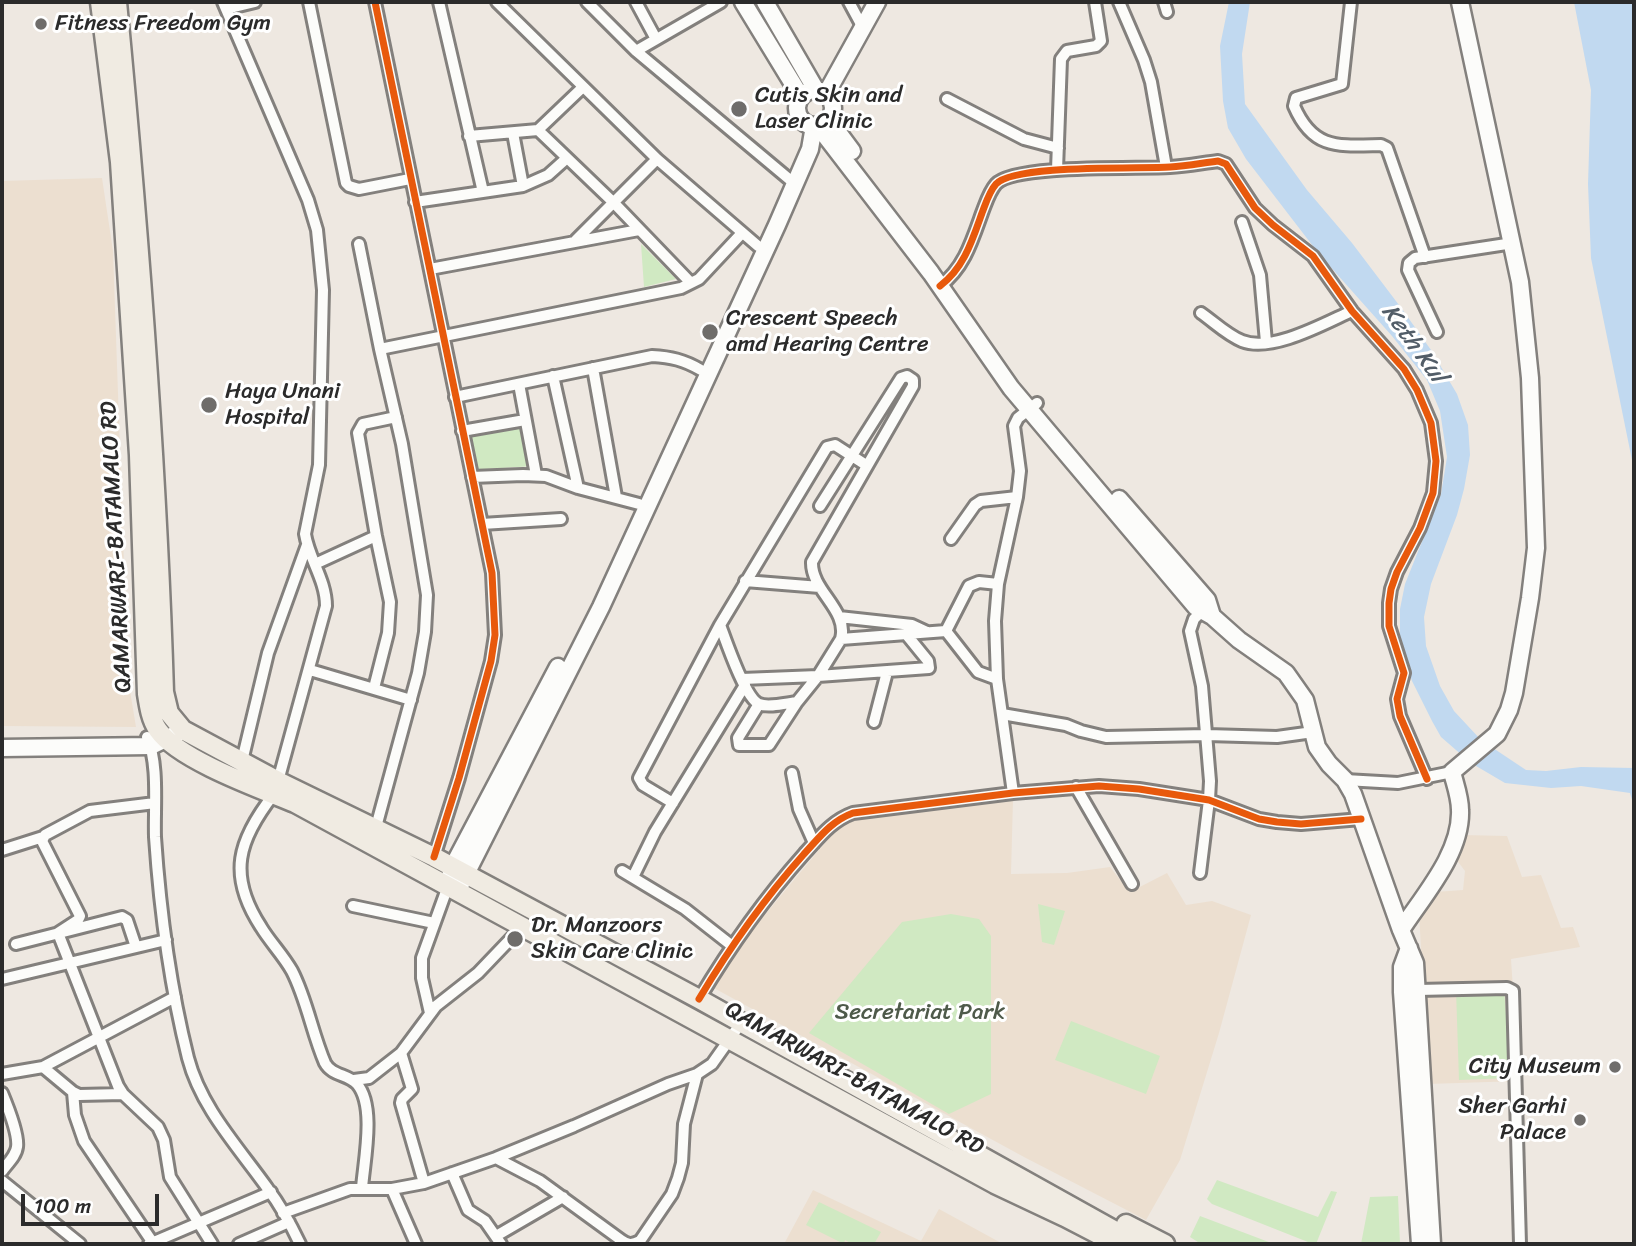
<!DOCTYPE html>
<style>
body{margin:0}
#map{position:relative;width:1636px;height:1246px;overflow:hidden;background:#eee8e1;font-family:Sriracha,sans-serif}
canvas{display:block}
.frame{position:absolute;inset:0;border:4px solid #2b2b2b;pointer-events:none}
.scale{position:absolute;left:21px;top:1194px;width:138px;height:32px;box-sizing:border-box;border:4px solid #2b2b2b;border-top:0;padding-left:9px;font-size:21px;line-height:24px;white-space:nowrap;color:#2b2b2b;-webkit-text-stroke:5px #fff;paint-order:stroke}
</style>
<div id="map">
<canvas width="1636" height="1246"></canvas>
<div class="frame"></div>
<div class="scale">100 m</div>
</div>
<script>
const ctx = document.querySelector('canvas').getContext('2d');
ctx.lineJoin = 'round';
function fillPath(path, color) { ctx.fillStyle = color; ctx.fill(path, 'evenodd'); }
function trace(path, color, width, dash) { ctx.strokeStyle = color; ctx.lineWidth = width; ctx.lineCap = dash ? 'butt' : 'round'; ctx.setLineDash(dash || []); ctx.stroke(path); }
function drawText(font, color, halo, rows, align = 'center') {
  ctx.font = font + ' Sriracha,sans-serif'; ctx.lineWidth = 6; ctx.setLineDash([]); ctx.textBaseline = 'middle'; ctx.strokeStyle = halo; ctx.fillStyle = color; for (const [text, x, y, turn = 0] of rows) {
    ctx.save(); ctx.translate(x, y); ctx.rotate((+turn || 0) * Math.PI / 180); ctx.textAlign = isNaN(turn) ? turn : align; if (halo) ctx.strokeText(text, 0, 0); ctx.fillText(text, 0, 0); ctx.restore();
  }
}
fillPath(new Path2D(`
 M102,178l11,73 15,428 8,48 -134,-1v-545z
 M1013,799l-2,75 56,-1 43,-6 20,25 37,-19 19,32 26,-4 39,14 -32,118 -39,127 -34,60 -122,-63 -312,-170 1,-10 126,-151 20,-7z
 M1462,835l45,1 15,41 19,-2 20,53 12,-1 7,20 -69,12 8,122 -91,3 -9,-173 16,-19 28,-2 2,-19 -9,-12z
 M813,1190l108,51 18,-32 64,35h-219z`), '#ecdfd0');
fillPath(new Path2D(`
 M641,244l35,35 -32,8z
 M525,420l9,46 -64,4 -8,-39z
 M1038,904l27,7 -11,34 -12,-3z
 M951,914l28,5 12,17v158l-42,20 -140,-81 93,-111z
 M1504,989l7,89 -52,2 -3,-90z
 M1071,1021l89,35 -14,38 -91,-34z
 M1217,1180l101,37 13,-26 6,1 -21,52h-3l-101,-40 -5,-5z
 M1398,1196l2,48h-39l9,-47z
 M819,1202l62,30 -7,12h-22l-7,-4 -1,4 -38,-19z
 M1200,1216l74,28h-73l-11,-7z`), '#d0e9c2');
fillPath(new Path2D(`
 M1229,2h21l-8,52 3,50 62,86 45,53 50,66 29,41 26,44 11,31 2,30 -6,34 -7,26 -26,69 -7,33 2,29 14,40 14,25 27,29 45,30 20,1 35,-4 53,1v39l-4,-14 -49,-7 -30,2 -46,-5 -34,-20 -30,-26 -9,-16 -20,-40 -12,-37v-35l5,-25 36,-90 6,-37 -7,-46 -13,-31 -35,-44 -73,-82 -73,-95 -18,-31 -5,-27 -3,-55z
 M1574,2h60v468l-43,-212 -3,-74 3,-94z`), '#c1d9f0');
const street = new Path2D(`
 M223,2l85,198 9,30 6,60 -4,175 -14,69c4,25 21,46 21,72l-48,175
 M309,2l37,181 3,3 10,3 51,-10
 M375,2l117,571 3,62 -4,26 -32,117 -25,79
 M439,2l44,190
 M497,2l160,157 101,87
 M587,2l49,49 153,128
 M636,2l20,37
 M849,2l14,26
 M1119,2l25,58 7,22 15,85
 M1164,2l3,10
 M1351,2l-9,82 -46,14 -2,8c19,44 44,40 87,39l6,3 38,109
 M226,9l29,-7
 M636,51l85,-49
 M947,99l77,40 34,9
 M538,130l76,73 77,80
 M513,133l10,53
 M469,136l69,-6 45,-43
 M1057,170l4,-111 6,-8 29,-5 5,-5 -6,-39
 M415,202l108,-16 25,-11 19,-17
 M1242,222l18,53 6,67
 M576,240l81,-81
 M359,244l21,105 22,95 25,151 -2,37 -7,41 -42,154
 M430,269l209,-39
 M940,286c24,-18 32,-45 42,-73 4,-10 7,-21 14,-29 18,-20 142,-15 174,-17 16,-1 32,-4 48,-6l8,3 29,44 18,17 40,31 39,55 52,58 13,21 14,33 5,38 -3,32 -13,35 -23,44 -6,17 -2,14v23l15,47 -7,26 3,17 27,63
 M1201,313c13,9 26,22 41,28 30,12 83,-18 110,-30
 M1437,332l-29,-62 1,-7 6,-5 98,-15
 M380,349l301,-61 18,-9 43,-46
 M593,368l23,129
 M553,376l25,112
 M519,384l17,91
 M455,397l197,-41c19,1 32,4 49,14
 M462,431l63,-11
 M472,477l51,-2 23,1 32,12 61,16
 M482,524l79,-5
 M951,539l24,-34 6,-4 36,-4
 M315,564l61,-28
 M745,581l75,6
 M839,617l73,8 15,7
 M720,625c6,16 25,73 39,79 10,4 28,-1 38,-2l21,-26 23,-37c8,-29 -30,-48 -29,-77l101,-176v-6l-6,-4 -6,2 -81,128
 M841,639l105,-8
 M310,670l101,30
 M742,679l76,-3 111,-8 -1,-7 -22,-27
 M997,679l-19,-7 -32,-41 23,-45 10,-4 19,2
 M374,688l14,-55 2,-31 -14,-66 -18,-103 5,-9 33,-7
 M759,704l-21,34 1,7h30l28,-43
 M1002,714l64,11 15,6 25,6 101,-2 70,2 36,-5
 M874,722l13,-50
 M147,737c12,27 7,70 8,100 5,74 15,149 33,221 13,50 51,90 80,131 13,17 23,36 32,55
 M242,761l26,-108 39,-108
 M792,773l7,36 15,34
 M1345,780l53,3 54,-11
 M1076,787l56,97
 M1013,793l-16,-114 -2,-58 3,-37 19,-87 3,-26 -6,-45 4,-8 19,-15
 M274,794c-36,46 -47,81 -13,133 9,15 22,28 31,44 15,29 20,62 33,92 7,13 23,11 32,21 19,22 7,77 5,104
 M155,803l-65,8 -45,24 -3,6 38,75 -2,4 -20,13 60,153 5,8 35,33 6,13 6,37 42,67
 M673,803l-30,-18 -4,-7 81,-153 107,-178 8,-2 31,20
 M2,850l41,-13
 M622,871l63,38 46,36
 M1200,873l9,-73 1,-19 -8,-95 -12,-55 4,-12 7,-7
 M633,877l22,-45 90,-147
 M353,906l81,17
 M16,944l106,-27 5,3 9,27
 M2,979l164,-39
 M1418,990l89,-2 6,3 7,253
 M699,999c31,-52 65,-100 105,-145 15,-16 27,-33 49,-41l160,-20 86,-7 40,3 70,11 50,19 18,3 24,2 60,-5
 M430,1013l-8,-35v-20l26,-72
 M43,1067l132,-70
 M2,1074l41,-7 30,25 6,3 44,-1
 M354,1080l15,-2 32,-25
 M73,1092l2,23 9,26 69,102
 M2,1093c5,12 17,41 15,54 -1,9 -10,17 -15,24
 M496,1158l44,23 81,59c7,5 11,5 19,1l32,-47 6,-16 4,-15 2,-39 13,-50
 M452,1173l16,37 17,11 16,23
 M2,1181l78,63
 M424,1183l-23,-80 1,-4 10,-10 -11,-36 35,-47 42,-33 43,-45
 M392,1189l24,55
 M283,1213l67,-24h42l32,-6 72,-25 78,-32 94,-42 29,-10 15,-10 29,-41
 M496,1236l67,-39
 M149,1244l122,-52
 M239,1244l50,-22`);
const secondary = new Path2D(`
 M743,2l58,95
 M765,2l51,88
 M797 108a18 18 0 1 1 36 0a18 18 0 1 1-36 0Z
 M826,94l51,-92
 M829,120l23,31
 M818,126l113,147 80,115 185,219 16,9 27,24 47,33 19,27 12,47 12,17 16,16 8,14 48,136 14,33 17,281
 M1119,499l88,101 5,16
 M2,748l149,-2 27,-13
 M461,884l140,-277 176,-382 33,-76 4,-23
 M448,886l4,-18 106,-201
 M1401,930c22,-34 61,-77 59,-120 0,-13 -5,-26 -8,-38l45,-38 12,-24 5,-17 16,-95 6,-50 -6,-170 -10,-96 -60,-280
 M1409,948l-7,19v25l18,252`);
const primary = new Path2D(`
 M100,2l20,160 19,293 8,239c2,13 4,26 11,36 21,30 103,59 137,73l700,381 70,33 52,27
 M117,2c22,229 40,460 47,690l5,21 14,17 95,51 156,76 265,142 440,245
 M1126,1224l39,20`);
trace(street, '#83807d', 16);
trace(secondary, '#83807d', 21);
trace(primary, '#83807d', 23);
trace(street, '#fcfcfa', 10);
trace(secondary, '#fcfcfa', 16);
trace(primary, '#f0ebe2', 18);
trace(new Path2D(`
 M375,2l117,571 3,62 -4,26 -32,117 -25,79
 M940,286c24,-18 32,-45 42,-73 4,-10 7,-21 14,-29 18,-20 142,-15 174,-17 16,-1 32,-4 48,-6l8,3 29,44 18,17 40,31 39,55 52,58 13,21 14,33 5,38 -3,32 -13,35 -23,44 -6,17 -2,14v23l15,47 -7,26 3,17 27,63
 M699,999c31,-52 65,-100 105,-145 15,-16 27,-33 49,-41l160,-20 86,-7 40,3 70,11 50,19 18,3 24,2 60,-5`), '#e8590c', 7);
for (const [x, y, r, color] of [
 [41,24,7,"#6f6d6b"],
 [739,109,9,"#6f6d6b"],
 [710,332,9,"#6f6d6b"],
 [209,405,9,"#6f6d6b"],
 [515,939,9,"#6f6d6b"],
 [1615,1067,7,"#6f6d6b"],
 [1580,1120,7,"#6f6d6b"]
]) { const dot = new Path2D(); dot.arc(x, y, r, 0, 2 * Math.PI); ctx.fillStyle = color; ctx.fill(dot); trace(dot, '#fff', 2.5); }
drawText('23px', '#2b2b2b', '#fff', [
 ["Fitness Freedom Gym",55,24],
 ["Cutis Skin and",755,96],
 ["Laser Clinic",755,122],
 ["Crescent Speech",726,319],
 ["amd Hearing Centre",726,345],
 ["Haya Unani",225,392],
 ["Hospital",225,418],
 ["Dr. Manzoors",531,926],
 ["Skin Care Clinic",531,952],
 ["City Museum",1601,1067,"right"],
 ["Sher Garhi",1566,1107,"right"],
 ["Palace",1566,1133,"right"]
], 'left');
drawText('23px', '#2b2b2b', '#fff', [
 ["QAMARWARI-BATAMALO RD",117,547,-93],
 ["QAMARWARI-BATAMALO RD",854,1079,29]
]);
drawText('23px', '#4e5a4a', '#fff', [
 ["Secretariat Park",920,1013]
]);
drawText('italic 24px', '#525d68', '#fff', [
 ["Keth Kul",1413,344,54]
]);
</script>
